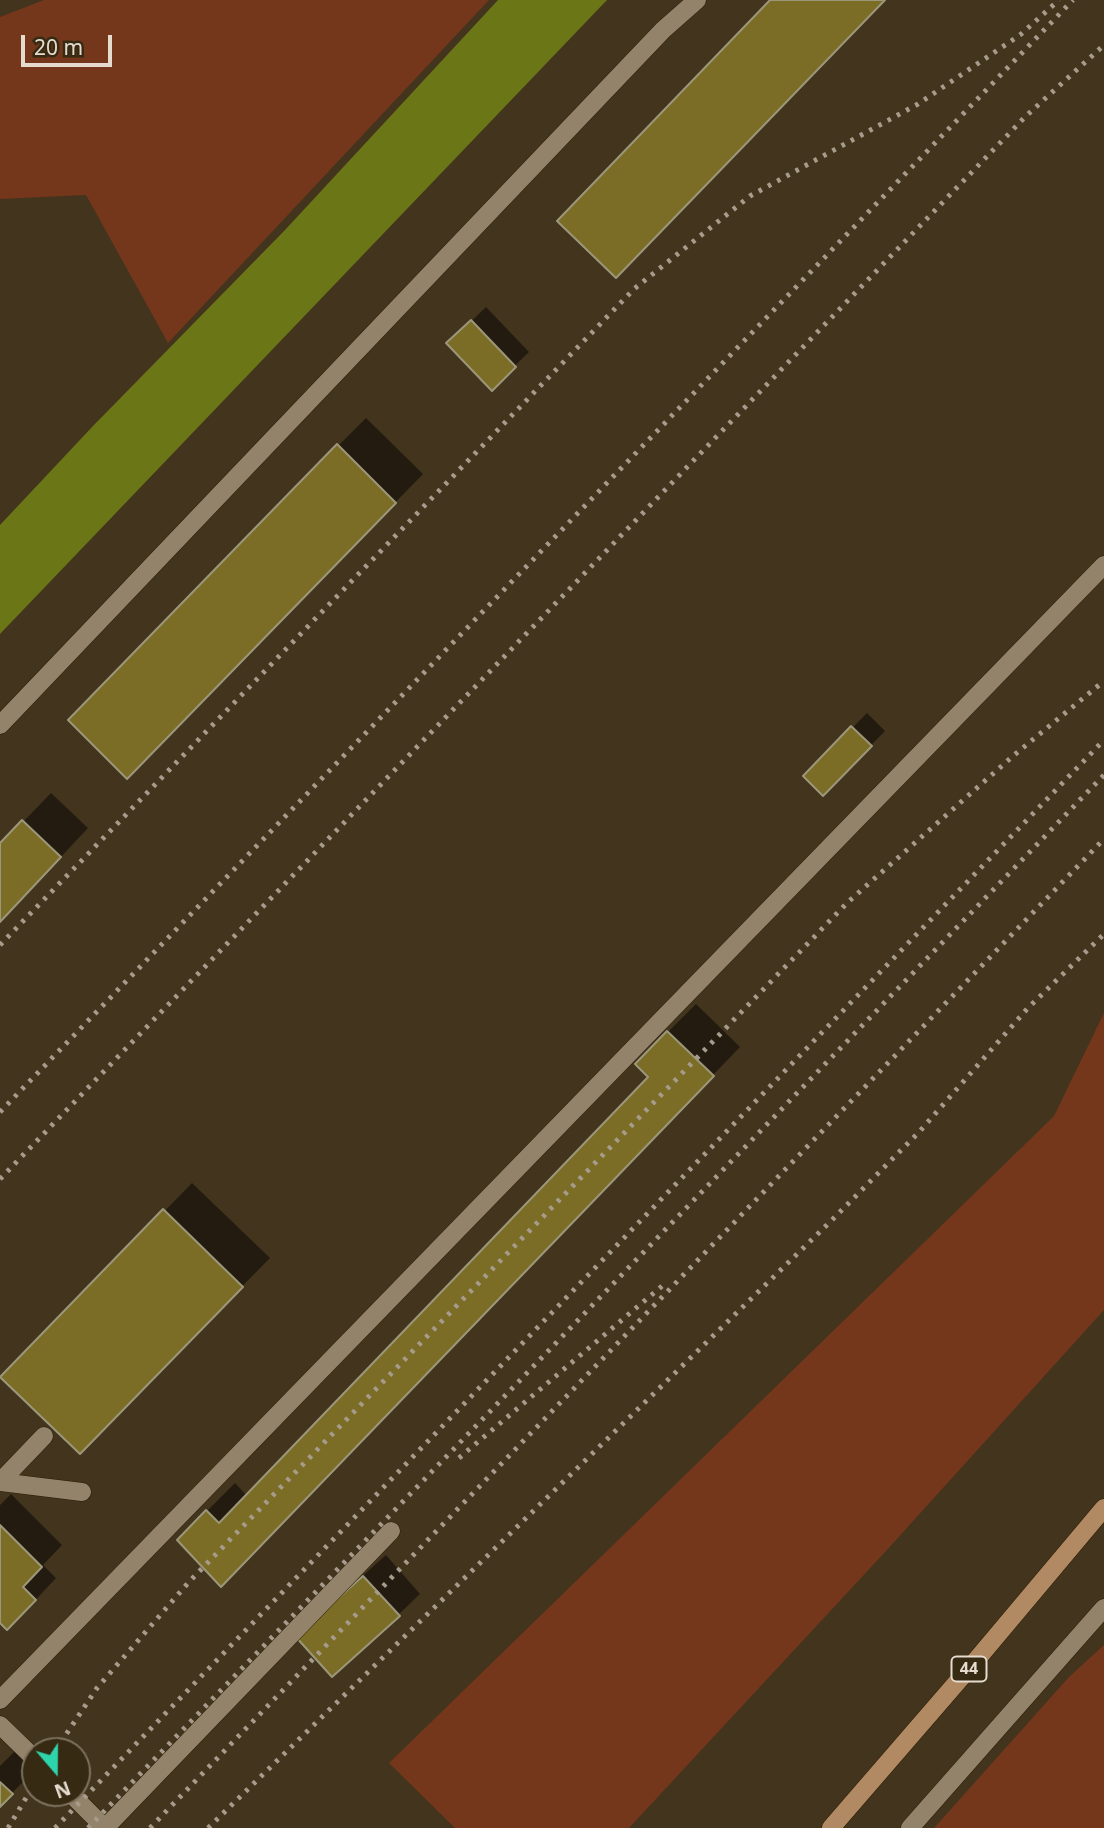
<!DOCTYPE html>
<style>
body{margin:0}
#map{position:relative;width:1104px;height:1828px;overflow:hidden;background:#42341d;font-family:"Noto Sans",sans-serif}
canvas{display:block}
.north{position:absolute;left:21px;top:1737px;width:70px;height:70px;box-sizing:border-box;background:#372a13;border:2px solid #7d715e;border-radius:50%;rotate:160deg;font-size:19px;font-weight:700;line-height:28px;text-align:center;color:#e5dccf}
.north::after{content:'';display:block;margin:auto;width:24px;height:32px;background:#2dd5ab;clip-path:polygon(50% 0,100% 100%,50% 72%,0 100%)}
.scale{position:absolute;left:21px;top:35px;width:91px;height:32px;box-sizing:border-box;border:4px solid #e5dccf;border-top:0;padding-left:9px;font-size:21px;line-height:24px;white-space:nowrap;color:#e5dccf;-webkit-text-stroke:5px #372a13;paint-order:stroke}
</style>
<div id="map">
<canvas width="1104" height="1828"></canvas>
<div class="north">N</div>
<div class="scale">20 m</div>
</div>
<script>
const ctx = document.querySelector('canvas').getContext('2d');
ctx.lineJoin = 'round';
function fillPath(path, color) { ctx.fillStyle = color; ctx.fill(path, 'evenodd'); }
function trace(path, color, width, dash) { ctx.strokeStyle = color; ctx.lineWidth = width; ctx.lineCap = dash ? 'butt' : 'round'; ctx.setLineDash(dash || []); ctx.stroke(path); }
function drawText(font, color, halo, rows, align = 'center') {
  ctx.font = font + ' "Noto Sans",sans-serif'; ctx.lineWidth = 5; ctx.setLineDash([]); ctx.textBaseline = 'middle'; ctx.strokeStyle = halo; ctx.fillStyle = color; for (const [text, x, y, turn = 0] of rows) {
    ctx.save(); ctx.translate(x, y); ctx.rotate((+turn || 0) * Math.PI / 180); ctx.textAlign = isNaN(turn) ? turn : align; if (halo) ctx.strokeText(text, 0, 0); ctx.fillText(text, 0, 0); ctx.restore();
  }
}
fillPath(new Path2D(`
 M44,0h445l-321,343 -82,-148 -86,4v-182z
 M1104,1013v297l-218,241 -257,277h-174l-66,-65 665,-647z
 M1104,1645v183h-170l135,-151z`), '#74371c');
fillPath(new Path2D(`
 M498,0h109l-607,634v-109l93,-99 192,-196z`), '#6b7617');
fillPath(new Path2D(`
 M486,307l43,45 -37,36 -43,-45z
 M366,418l57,56 -268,274 183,-302z
 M867,713l18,18 -62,63 -18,-18z
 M51,793l37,35 -88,94v-76z
 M696,1004l44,43 -491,509 -42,-45 28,-28 12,13 404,-419 17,-45z
 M192,1183l78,75 -191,194 -76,-75z
 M11,1494l51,51 -19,20 13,13 -27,29 -29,14v-116z
 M386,1555l34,39 -22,21h-79z
 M20,1746l15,15v9l-35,35v-39z`), '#0007');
const building = new Path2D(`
 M770,0h115l-269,278 -59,-57z
 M471,320l45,47 -24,24 -46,-48z
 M337,444l59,59 -269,276 -59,-59z
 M851,726l21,20 -49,50 -20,-20z
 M22,820l39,37 -61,65v-79z
 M667,1031l47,45 -493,511 -44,-47 29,-30 13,13 429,-446 -13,-13z
 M163,1209l80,78 -163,167 -80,-77z
 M0,1525l42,42 -19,20 13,13 -29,30 -7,-7z
 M363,1576l37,40 -68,61 -37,-41z
 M0,1782l13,12 -13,13z`);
fillPath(building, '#7b6c26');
trace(building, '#9c977a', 2);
const minor = new Path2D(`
 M0,725l663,-695 34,-30
 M44,1436l-44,46 82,10
 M0,1700l1104,-1135
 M0,1725l35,34
 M70,1793l35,35
 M105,1828l286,-297
 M910,1828l194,-220`);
const major = new Path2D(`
 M831,1828l147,-170 126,-150`);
trace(minor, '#281b05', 19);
trace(major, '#281b05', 19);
trace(minor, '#93836a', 18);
trace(major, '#b18962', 18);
trace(new Path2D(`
 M0,945l634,-656 116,-93 168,-92 102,-69 39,-35
 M0,1112l1073,-1112
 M0,1179l1026,-1063 78,-71
 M459,1458l203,-172
 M55,1751l42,-63 91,-105 660,-681 165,-146 91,-75
 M8,1828l27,-45
 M55,1828l1049,-1088
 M88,1828l1016,-1053
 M150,1828l954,-989
 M208,1828l625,-609 87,-88 107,-122 77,-75`), '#a79c8c', 5, [3.5, 7]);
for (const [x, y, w] of [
 [969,1669,35]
]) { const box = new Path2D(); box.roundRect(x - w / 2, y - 12.5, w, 25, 5); ctx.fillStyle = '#372a13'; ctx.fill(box); trace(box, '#e5dccf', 2); }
drawText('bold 16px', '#e5dccf', null, [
 ["44",969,1669]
]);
</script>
